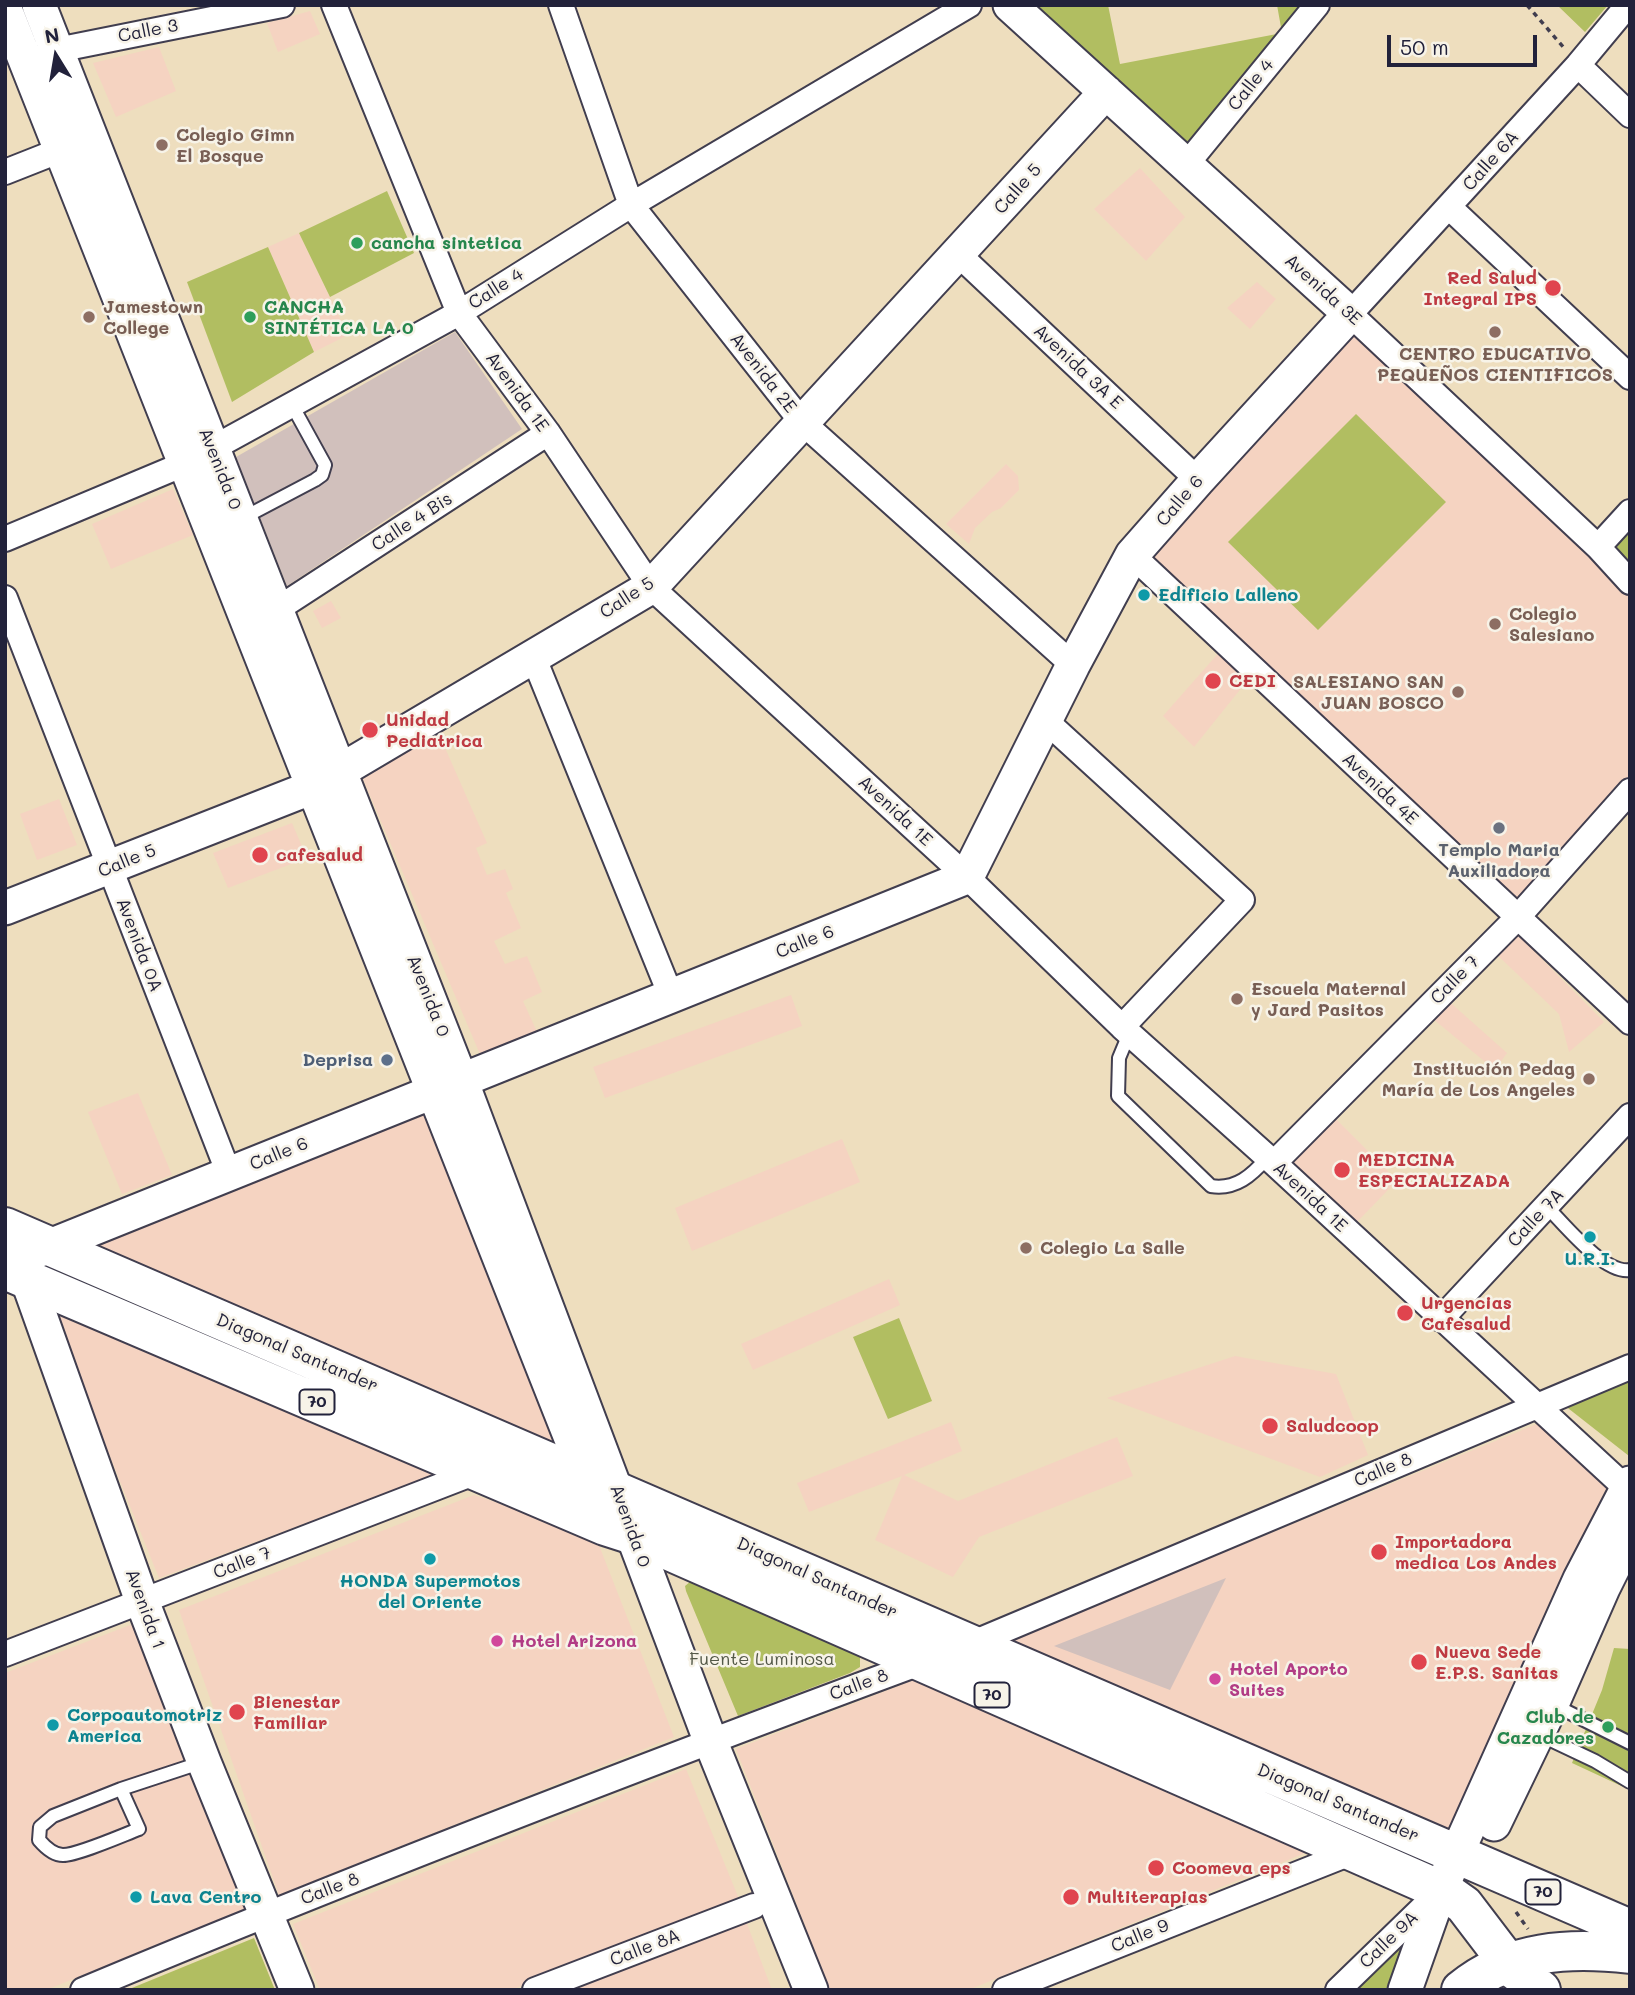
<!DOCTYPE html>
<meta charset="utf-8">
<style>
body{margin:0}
#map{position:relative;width:1635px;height:1995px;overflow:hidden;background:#eedebe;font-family:Mali,sans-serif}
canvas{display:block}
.frame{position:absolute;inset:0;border:7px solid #22223b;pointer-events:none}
.north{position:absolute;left:21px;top:21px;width:70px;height:70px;-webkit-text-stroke:5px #f7f3e8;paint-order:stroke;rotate:349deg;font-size:19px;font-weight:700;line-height:28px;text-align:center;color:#22223b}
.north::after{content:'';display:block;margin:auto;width:24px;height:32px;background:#22223b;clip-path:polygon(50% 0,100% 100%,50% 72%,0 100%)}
.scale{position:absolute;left:1387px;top:35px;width:150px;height:32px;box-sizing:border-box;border:4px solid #22223b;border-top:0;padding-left:9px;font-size:21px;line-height:24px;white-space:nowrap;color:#22223b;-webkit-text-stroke:5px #f7f3e8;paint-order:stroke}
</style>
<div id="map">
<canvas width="1635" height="1995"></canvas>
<div class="frame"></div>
<div class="north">N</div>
<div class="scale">50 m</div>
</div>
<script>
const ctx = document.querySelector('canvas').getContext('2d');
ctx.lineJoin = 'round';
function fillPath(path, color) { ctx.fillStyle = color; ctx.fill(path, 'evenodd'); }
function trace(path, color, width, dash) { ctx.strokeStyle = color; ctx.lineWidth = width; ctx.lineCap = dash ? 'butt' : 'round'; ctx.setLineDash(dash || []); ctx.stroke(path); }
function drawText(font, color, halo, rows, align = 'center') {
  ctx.font = font + ' Mali,sans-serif'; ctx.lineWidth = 5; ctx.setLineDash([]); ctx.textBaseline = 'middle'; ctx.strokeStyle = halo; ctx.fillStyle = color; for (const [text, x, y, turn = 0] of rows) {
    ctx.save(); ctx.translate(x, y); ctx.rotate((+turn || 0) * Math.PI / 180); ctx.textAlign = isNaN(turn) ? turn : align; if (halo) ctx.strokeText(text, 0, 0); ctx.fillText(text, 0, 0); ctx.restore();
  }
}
fillPath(new Path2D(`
 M310,11l10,23 -42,18 -11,-29z
 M159,47l17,44 -60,26 -23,-54z
 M1140,168l45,49 -39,44 -52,-52z
 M299,233l49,102 -34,17 -46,-105z
 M1257,282l19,17 -26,30 -23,-21z
 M1346,323l284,266v206l-110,117 -376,-354z
 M1006,464l12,12 1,14 -18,18 -9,4 -17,16 -6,16 -23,-20z
 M173,489l20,46 -82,34 -19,-45z
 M331,601l10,17 -19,10 -9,-17z
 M1222,649l29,27 -57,71 -31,-31z
 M438,732l49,111 -11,5 11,27 18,-6 8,20 -7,4 15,35 -27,13 11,23 22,-8 15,36 -19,9 15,33 -56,25 -119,-280z
 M59,799l18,46 -40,15 -17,-46z
 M292,823l15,35 -79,30 -15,-35z
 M1516,933l88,89 -35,30 -10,-38 -68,-65z
 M791,995l11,31 -197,72 -12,-31z
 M1444,997l63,56 -12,17 -68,-56z
 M138,1093l34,82 -50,19 -34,-82z
 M434,1107l148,363 -514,-223z
 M1329,1112l68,68 19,-19 -60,62 -71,-62z
 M842,1139l18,43 -168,69 -17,-43z
 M889,1279l11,26 -147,65 -12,-26z
 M45,1295l398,177 -284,106z
 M1235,1356l101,18 32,81 -48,22 -213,-79z
 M1554,1417l53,70 -54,107 -104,237 -454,-185z
 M951,1422l11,29 -58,24 54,26 159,-64 16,39 -154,61 -26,40 -78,-37 27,-64 -93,36 -12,-29z
 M474,1495l121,40 79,202 -395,158 -100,-285z
 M138,1622l114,285 -206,83h-41v-317z
 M932,1673l388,174 -352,143h-138l-94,-241z
 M686,1769l53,130 -228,91h-191l-27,-66z
 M746,1921l26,69h-203z`), '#f5d3c1');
fillPath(new Path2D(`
 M455,332l67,97 -235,157 -51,-129z
 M1226,1578l-56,112 -116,-44z`), '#d1c0bc');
fillPath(new Path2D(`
 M1023,5h85l12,59 162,-31 -5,-28h30l-115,146z
 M1557,5h51l-23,27z
 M387,191l27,62 -84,44 -31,-64z
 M268,247l46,105 -82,50 -45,-120z
 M1356,414l90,88 -128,128 -90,-88z
 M1630,532v34l-17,-16z
 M899,1318l33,83 -44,18 -35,-82z
 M1630,1379v75l-1,2 -65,-51z
 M691,1581l161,70 8,5v11l-10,6 -112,43 -52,-125 -1,-5z
 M1614,1648l16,1v141l-58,-27 30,-73z
 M1419,1926l-15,64h-60z
 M254,1938l21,52h-148z`), '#b1be61');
const lane = new Path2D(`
 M241,519l74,-39 7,-5 3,-10 -33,-60
 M1129,1034l-10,24 -1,38 93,90c25,4 41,-11 56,-28
 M1547,1207c18,18 57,67 83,63
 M1552,1704l78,39
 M1538,1734l57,27 35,21
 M121,1789l18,40c-16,6 -61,26 -76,26 -10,0 -18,-8 -24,-15l1,-13 13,-11 68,-27 82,-27`);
const street = new Path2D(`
 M334,5l125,308 89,120 103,154 316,290 155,150 152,136 353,326
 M561,5l70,200 171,217 271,243
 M1628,5l-50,60 -228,249 248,233 32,35
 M57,50l225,-45
 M1578,65l52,50
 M1186,165l131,-160
 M5,172l71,-28
 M1449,207l181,170
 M958,254l240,226
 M5,539l179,-75 275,-151 172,-108 338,-200
 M1598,547l32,-35
 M1132,555l498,467
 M5,598l224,576
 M276,610l272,-177
 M533,656l138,340
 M1046,721l196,179 -120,127
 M1274,1163l243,-245 113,-127
 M1441,1319l189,-203
 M966,1646l664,-279
 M5,1654l474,-183
 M83,1990c278,-116 559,-224 842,-329
 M535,1990l219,-84
 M1005,1990l348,-138
 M1338,1990l99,-96`);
const secondary = new Path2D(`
 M39,5l422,1075 249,660 101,250
 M5,9l588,1485
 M5,908l308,-121 338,-200 455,-495
 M21,1262l121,339 62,161 93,228
 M5,1264l962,-387 106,-212 59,-110 66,-75 152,-166 -340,-309
 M1494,1824l58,-120 51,-116 27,-54
 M1405,1990l35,-99 140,-312 50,-96`);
const primary = new Path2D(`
 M5,1227l1625,702
 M5,1270l600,256 28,9 814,358 17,12 48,63 29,22
 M1461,1990c48,-40 109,-43 169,-36`);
trace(lane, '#413e4f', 16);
trace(street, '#413e4f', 28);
trace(secondary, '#413e4f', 37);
trace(primary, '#413e4f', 42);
trace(new Path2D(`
 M1527,5l38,44
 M1516,1912l12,17`), '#413e4f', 3.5, [5, 5]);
trace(lane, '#fff', 12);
trace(street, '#fff', 24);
trace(secondary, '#fff', 33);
trace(primary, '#fff', 38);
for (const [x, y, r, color] of [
 [162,145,7,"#8d6e63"],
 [357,243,7,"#2e9e5b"],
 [1553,288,9,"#e0444e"],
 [89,317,7,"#8d6e63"],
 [250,317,7,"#2e9e5b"],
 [1495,332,7,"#8d6e63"],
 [1144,595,7,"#0f9aa8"],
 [1495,624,7,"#8d6e63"],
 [1213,681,9,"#e0444e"],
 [1458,692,7,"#8d6e63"],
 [370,730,9,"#e0444e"],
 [1499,828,7,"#6b7280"],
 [260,855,9,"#e0444e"],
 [1237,999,7,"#8d6e63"],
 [387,1060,7,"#5c6f8a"],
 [1589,1079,7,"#8d6e63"],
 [1342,1170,9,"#e0444e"],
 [1590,1237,7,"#0f9aa8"],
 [1026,1248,7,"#8d6e63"],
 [1405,1313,9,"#e0444e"],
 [1270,1426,9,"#e0444e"],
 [1379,1552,9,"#e0444e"],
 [430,1559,7,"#0f9aa8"],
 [497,1641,7,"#d1479c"],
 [1419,1662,9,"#e0444e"],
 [1215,1679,7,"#d1479c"],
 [237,1712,9,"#e0444e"],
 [53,1725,7,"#0f9aa8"],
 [1608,1727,7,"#2e9e5b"],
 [1156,1868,9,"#e0444e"],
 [136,1897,7,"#0f9aa8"],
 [1071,1897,9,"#e0444e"]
]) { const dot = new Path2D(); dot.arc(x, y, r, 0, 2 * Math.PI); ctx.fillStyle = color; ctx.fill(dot); trace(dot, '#f7f3e8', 2.5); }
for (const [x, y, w] of [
 [317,1402,35],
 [992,1695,35],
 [1543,1892,35]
]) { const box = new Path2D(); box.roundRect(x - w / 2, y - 12.5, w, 25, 5); ctx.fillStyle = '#f7f3e8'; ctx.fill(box); trace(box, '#22223b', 2); }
drawText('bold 16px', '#22223b', null, [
 ["70",317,1402],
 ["70",992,1695],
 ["70",1543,1892]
]);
drawText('18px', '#22223b', '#f7f3e8', [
 ["Calle 3",148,31,-11],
 ["Calle 4",1251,85,-51],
 ["Calle 6A",1491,161,-48],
 ["Calle 5",1018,189,-48],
 ["Calle 4",496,289,-32],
 ["Avenida 3E",1323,290,42],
 ["Avenida 3A E",1078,367,43],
 ["Avenida 2E",763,373,52],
 ["Avenida 1E",517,392,54],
 ["Avenida 0",220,469,68],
 ["Calle 6",1180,501,-49],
 ["Calle 4 Bis",412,522,-33],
 ["Calle 5",627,598,-33],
 ["Avenida 4E",1380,789,43],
 ["Avenida 1E",895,811,43],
 ["Calle 5",127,861,-22],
 ["Calle 6",805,942,-22],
 ["Avenida 0A",139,945,69],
 ["Calle 7",1455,980,-45],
 ["Avenida 0",428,996,68],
 ["Calle 6",279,1154,-22],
 ["Avenida 1E",1310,1197,43],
 ["Calle 7A",1536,1218,-47],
 ["Diagonal Santander",297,1353,23],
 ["Calle 8",1383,1470,-23],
 ["Avenida 0",630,1526,70],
 ["Calle 7",242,1563,-21],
 ["Diagonal Santander",817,1578,24],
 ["Avenida 1",145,1609,70],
 ["Calle 8",859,1685,-20],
 ["Diagonal Santander",1338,1803,23],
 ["Calle 8",330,1889,-21],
 ["Calle 9",1140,1936,-22],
 ["Calle 9A",1389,1940,-44],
 ["Calle 8A",645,1948,-21]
]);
drawText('bold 18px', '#785e54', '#f7f3e8', [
 ["Colegio Gimn",176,135],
 ["El Bosque",176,156],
 ["Jamestown",103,307],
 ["College",103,328],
 ["CENTRO EDUCATIVO",1495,354,"center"],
 ["PEQUEÑOS CIENTIFICOS",1495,375,"center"],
 ["Colegio",1509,614],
 ["Salesiano",1509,635],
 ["SALESIANO SAN",1444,682,"right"],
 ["JUAN BOSCO",1444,703,"right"],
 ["Escuela Maternal",1251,989],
 ["y Jard Pasitos",1251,1010],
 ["Institución Pedag",1575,1069,"right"],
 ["María de Los Angeles",1575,1090,"right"],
 ["Colegio La Salle",1040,1248]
], 'left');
drawText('bold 18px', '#27864d', '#f7f3e8', [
 ["cancha sintetica",371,243],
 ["CANCHA",264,307],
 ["SINTÉTICA LA 0",264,328],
 ["Club de",1594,1717,"right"],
 ["Cazadores",1594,1738,"right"]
], 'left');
drawText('bold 18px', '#be3a42', '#f7f3e8', [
 ["Red Salud",1537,278,"right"],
 ["Integral IPS",1537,299,"right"],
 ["CEDI",1229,681],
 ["Unidad",386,720],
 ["Pediatrica",386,741],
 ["cafesalud",276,855],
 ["MEDICINA",1358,1160],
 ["ESPECIALIZADA",1358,1181],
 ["Urgencias",1421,1303],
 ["Cafesalud",1421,1324],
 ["Saludcoop",1286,1426],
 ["Importadora",1395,1542],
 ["medica Los Andes",1395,1563],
 ["Nueva Sede",1435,1652],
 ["E.P.S. Sanitas",1435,1673],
 ["Bienestar",253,1702],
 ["Familiar",253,1723],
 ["Coomeva eps",1172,1868],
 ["Multiterapias",1087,1897]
], 'left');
drawText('bold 18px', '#0d838f', '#f7f3e8', [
 ["Edificio Lalleno",1158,595],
 ["U.R.I.",1590,1259,"center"],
 ["HONDA Supermotos",430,1581,"center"],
 ["del Oriente",430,1602,"center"],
 ["Corpoautomotriz",67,1715],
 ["America",67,1736],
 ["Lava Centro",150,1897]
], 'left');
drawText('bold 18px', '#5b616d', '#f7f3e8', [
 ["Templo Maria",1499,850],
 ["Auxiliadora",1499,871]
]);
drawText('bold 18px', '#4e5e75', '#f7f3e8', [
 ["Deprisa",373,1060]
], 'right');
drawText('bold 18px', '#b23c85', '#f7f3e8', [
 ["Hotel Arizona",511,1641],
 ["Hotel Aporto",1229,1669],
 ["Suites",1229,1690]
], 'left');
drawText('18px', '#545948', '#f7f3e8', [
 ["Fuente Luminosa",762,1659]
]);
</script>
